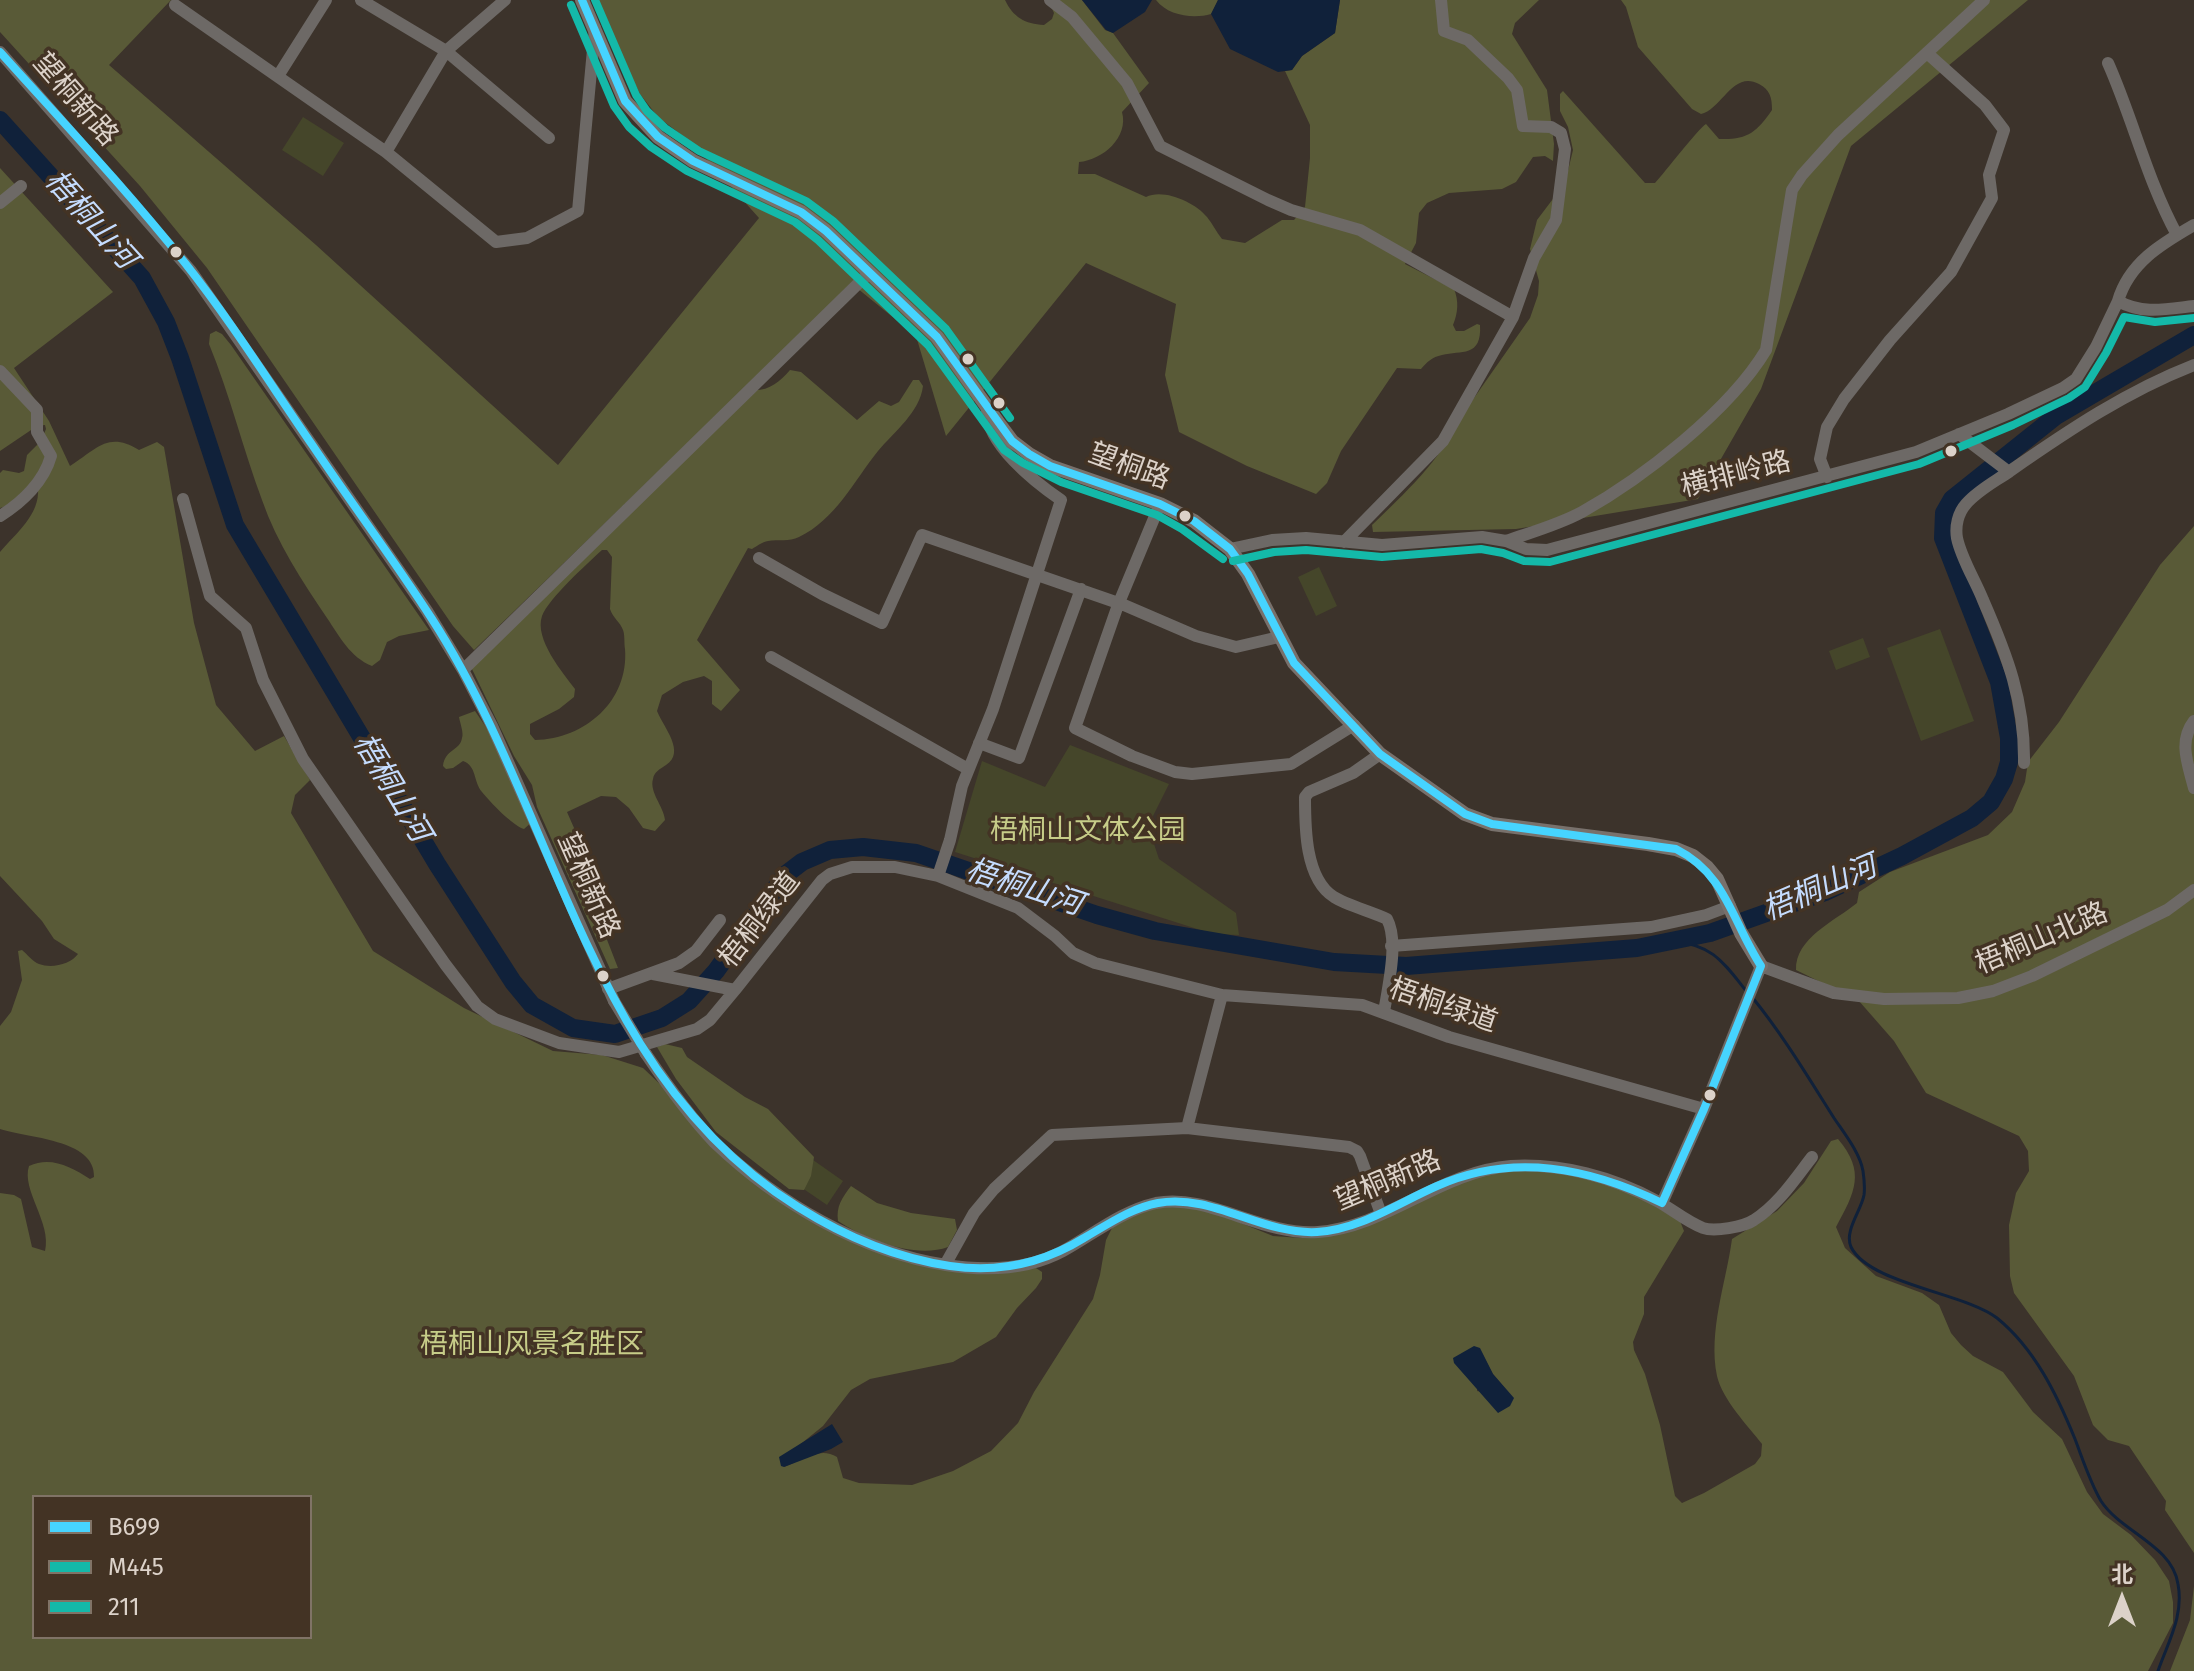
<!DOCTYPE html>
<meta charset="utf-8">
<style>
body{margin:0}
#map{position:relative;width:2194px;height:1671px;overflow:hidden;background:#3c332b;font-family:"Fira Sans","Noto Sans SC",sans-serif}
canvas{display:block}
.legend{position:absolute;left:32px;top:1495px;width:280px;height:144px;box-sizing:border-box;background:#433324;border:2px solid #807366;margin:0;padding:10px 14px;list-style:none;font-size:24px;color:#dcd2c9}
.legend li{display:flex;align-items:center;gap:16px;height:40px}
.legend b{width:40px;border:2px solid #807366}
.north{position:absolute;left:2082px;top:1559px;width:80px;height:80px;-webkit-text-stroke:6px #433324;paint-order:stroke;rotate:0deg;font-size:22px;font-weight:700;line-height:32px;text-align:center;color:#dcd2c9}
.north::after{content:'';display:block;margin:auto;width:28px;height:36px;background:#dcd2c9;clip-path:polygon(50% 0,100% 100%,50% 72%,0 100%)}
</style>
<div id="map">
<canvas width="2194" height="1671"></canvas>
<ul class="legend">
<li><b style="height:10px;background:#46d4ff"></b>B699</li>
<li><b style="height:10px;background:#14b9a9"></b>M445</li>
<li><b style="height:10px;background:#14b9a9"></b>211</li>
</ul>
<div class="north">北</div>
</div>
<script>
const ctx = document.querySelector('canvas').getContext('2d');
ctx.lineJoin = 'round';
function fillPath(path, color) { ctx.fillStyle = color; ctx.fill(path, 'evenodd'); }
function trace(path, color, width, dash) { ctx.strokeStyle = color; ctx.lineWidth = width; ctx.lineCap = dash ? 'butt' : 'round'; ctx.setLineDash(dash || []); ctx.stroke(path); }
function drawText(font, color, halo, rows, align = 'center') {
  ctx.font = font + ' "Fira Sans","Noto Sans SC",sans-serif'; ctx.lineWidth = 7; ctx.setLineDash([]); ctx.textBaseline = 'middle'; ctx.strokeStyle = halo; ctx.fillStyle = color; for (const [text, x, y, turn = 0] of rows) {
    ctx.save(); ctx.translate(x, y); ctx.rotate((+turn || 0) * Math.PI / 180); ctx.textAlign = isNaN(turn) ? turn : align; if (halo) ctx.strokeText(text, 0, 0); ctx.fillText(text, 0, 0); ctx.restore();
  }
}
fillPath(new Path2D(`
 M303,117l41,26 -21,33 -41,-26z
 M1319,567l18,39 -21,10 -18,-39z
 M1940,629l34,92 -53,20 -34,-93z
 M1863,638l7,19 -34,13 -7,-19z
 M1070,745l99,39 -21,42 11,33 77,54 3,22 -26,-1 -258,-82 27,-91 63,26z
 M806,1155l37,26 -16,24 -38,-26z`), '#45462a');
fillPath(new Path2D(`
 M0,0h171l-62,65 207,180 242,220 201,-247 -68,-76 -33,-25 -18,-23 -46,-94h411c8,17 20,24 39,25l8,-6 2,-6 -6,-13h34l23,30 8,3 36,50 -27,29c7,25 -19,48 -43,50l-1,12h17l51,23c17,-9 49,5 61,20 6,7 9,15 15,22l23,4 37,-23h12l11,-13 5,-49v-33l-25,-54 7,-1 10,-14 33,-23 5,-33h199l-24,23 -3,11 35,56 7,54 -1,17 -8,-5 -12,1 -17,25 -14,7 -53,4 -22,10 -8,10 -3,30 -11,21 49,25c5,12 4,24 -1,36l3,6h8l13,-7 3,1c2,33 -19,25 -38,30 -10,2 -15,7 -21,14l-24,-1 -56,83 -14,32 -11,11 -69,-28 -68,-34 -14,-57 11,-71 -90,-41 -140,173 -30,-100 -64,-52 -378,366 -21,-24 -246,-358 -67,-82 -140,-154z
 M1156,0h62l-7,14c-17,5 -43,2 -55,-14z
 M1621,0h407l-177,146 -90,243 -63,110 -182,30 -143,3 -1,-7c32,-31 69,-65 88,-107l70,-100 8,-23 1,-14 -9,-32 7,-29 28,-37 8,-33 -5,-23 -8,-16v-17l3,-3 82,92h10c10,-11 43,-54 51,-59l13,15c28,1 37,-6 53,-29 0,-13 -2,-20 -13,-26 -26,-14 -37,25 -58,30l-9,-5 -54,-62 -12,-40z
 M0,168l113,124 -99,76 35,53 21,45c27,-17 38,-35 69,-16l18,-8 7,5 30,176 22,82 39,46 29,-15 26,44 -15,15 -4,18 82,138 91,57 89,43 49,4 41,13 19,18 67,77 120,78 102,29 85,-2 6,4v7l-6,9 -19,20 -21,29 -43,25 -83,17 -19,11 -28,36 -26,21 -13,20c18,-7 36,-21 53,-10l6,21 16,5 53,2 41,-14 38,-20 27,-28 16,-31 59,-93 7,-24 6,-35 9,-18 25,-14 49,-6 84,34 28,2 32,-6 160,-61h67l73,22 47,28 4,10 -40,66v17l-11,28 1,8 11,24 15,51 15,71 7,7 22,-10 51,-29 6,-8 1,-12c-14,-18 -40,-45 -45,-68 -9,-45 9,-93 15,-137l45,-28 27,-28 27,-42 7,-2c28,33 17,53 -2,88l9,21 31,28 46,17 17,12 12,28 10,12 12,11 30,16 30,40 29,27 25,53 16,22 28,21 24,25 14,21 4,21v21l-25,48h-2148v-478l14,2 7,4 11,48 13,4c7,-28 -24,-61 -16,-85 22,-10 42,1 61,13l4,-2c2,-38 -68,-39 -94,-48v-103l11,-14 11,-32 -4,-29 4,-1c5,4 11,12 17,14 13,5 32,0 39,-10l-24,-15 -12,-18 -42,-45v-324c16,-19 40,-37 38,-64l-26,16 -12,4v-35l3,-3 16,3 5,-2 3,-16 14,-14 5,-12 -1,-4 -8,1 -37,25zM1479,1348l14,26 20,24 -36,-7zM34,1497h276v140h-276z
 M216,331l6,3 9,11 198,285 -30,6 -12,6 -7,18 -8,6c-22,-9 -32,-29 -45,-48 -25,-37 -50,-75 -65,-118 -19,-51 -32,-105 -53,-156l1,-10z
 M790,370l11,2 56,48 22,-19 12,5 8,-4 14,-22h6l4,6c-3,26 -29,46 -45,65 -24,30 -43,69 -79,86 -10,5 -21,2 -31,4 -6,1 -11,5 -16,8l-4,-1 -51,92 43,50 -19,21 -9,-7v-23l-8,-5 -21,6 -21,13 -5,16c7,17 29,41 9,54 -6,4 -12,7 -13,14 -4,13 11,28 12,41l-10,11 -12,-3 -14,-20 -13,-11 -15,-1 -34,16 22,50 -4,21 33,85 -8,1 -73,-162 -5,-22 -18,-29 -43,-89 280,-277c16,2 29,-8 39,-20zM602,550h5l5,7 -2,52c3,9 10,13 13,21 2,5 1,13 2,19 4,52 -40,90 -90,91l-5,-6v-10l29,-15 15,-12 1,-8c-12,-16 -41,-50 -33,-73 7,-18 45,-52 60,-66z
 M2194,526v1027l-29,-43 1,-9 -37,-55 -21,-6 -15,-15 -19,-49 -60,-83 -4,-17 -1,-51 7,-32 13,-22 -1,-20 -9,-15 -93,-43 -32,-52 -35,-40 -63,-31c-1,-32 39,-49 61,-67l2,-11 31,-20 98,-37 24,-23 13,-30 3,-20 31,-40 101,-157z
 M475,711l13,19 44,92 -8,7c-11,-3 -34,-27 -42,-37 -9,-11 -5,-26 -19,-31l-10,7 -7,1 -3,-3c2,-17 17,-15 19,-28 2,-5 -2,-15 -3,-21z
 M665,1044l17,4 5,9 58,40 23,12 46,48 -3,19 -7,14 -15,-1 -73,-57 -40,-53 -19,-32z
 M851,1186l26,17 34,10 44,6 2,11 -9,17c-32,12 -82,-7 -110,-26 -2,-15 4,-23 13,-35z
 M2194,1586v85h-24l20,-51z`), '#595a37');
fillPath(new Path2D(`
 M1082,0h70l-7,12 -32,21 -7,-3z
 M1218,0h122l-5,33 -33,23 -10,14 -14,2 -48,-23 -19,-35z
 M1474,1346l6,2 13,26 21,24 -4,8 -12,7 -44,-50 -1,-5z
 M832,1424l11,18 -12,7 -47,18 -3,-1 -2,-9z`), '#10213a');
trace(new Path2D(`
 M1673,941c40,4 50,21 74,51
 M1752,997c31,38 56,80 82,121 10,15 26,35 29,53 1,7 2,17 1,24 -3,16 -20,36 -13,52 18,37 114,46 146,71 38,31 60,77 78,121 8,21 15,43 26,62 20,31 71,44 77,83 6,32 -10,58 -20,87`), '#10213a', 3);
trace(new Path2D(`
 M0,120l142,158 24,44 14,36 55,167 202,339 76,118 19,23 41,23 42,6 47,-16 27,-17 27,-30 69,-96 17,-13 28,-12 33,-3 53,6 181,62 58,16 179,31 72,4 231,-18 73,-15 115,-41 77,-36 70,-38 19,-16 13,-23 5,-17v-24l-10,-56 -56,-144 1,-25 8,-14 104,-83 138,-81`), '#10213a', 18);
trace(new Path2D(`
 M361,0l85,51 103,87
 M1050,0l22,17 55,66 33,63 108,54 23,10 69,20 153,87
 M175,5l211,147 110,90 31,-4 51,-27 17,-183
 M0,52l191,219 236,340 36,59 29,56 122,275
 M2108,63c25,56 39,117 69,172
 M278,76l48,-76
 M386,152l60,-101 59,-51
 M0,203l21,-17
 M2118,301c11,-38 43,-57 76,-76
 M0,371l37,39v22l14,24c-7,25 -28,46 -51,60
 M1959,434l50,38
 M1827,477l-7,-18 7,-32 17,-28 46,-59 61,-68 41,-74 -3,-23 15,-45 -19,-25 -58,-52
 M183,499l27,97 36,32 17,52 40,79 142,205 32,42 18,13 64,24 60,9 78,-23 13,-9 25,-30 87,-110 8,-6 22,-7h43l43,9 80,32 37,28 18,17 22,10 127,32 140,10 87,32 255,72
 M1160,504l-42,101 -43,123 57,28 43,16 17,2 99,-10 63,-39
 M1506,541c26,-9 52,-16 76,-29 61,-34 148,-102 184,-162l26,-160 10,-15 36,-40 146,-135
 M1344,542l99,-101 70,-124 21,-59 22,-38 9,-71 -4,-16 -10,-6 -28,-1 -6,-36 -9,-12 -40,-38 -24,-9 -3,-31
 M1230,549l42,-9 34,-2 76,7 100,-8 24,4 20,8 21,1 369,-98 92,-38 55,-26 13,-9 20,-32 22,-46c25,14 49,8 76,5
 M759,558l63,36 60,29 40,-88 202,70 72,31 40,11 43,-10
 M771,657l197,112
 M463,670l405,-396
 M2194,721c-16,21 -6,43 0,67
 M979,743l40,15 62,-169
 M1380,754l-27,19 -44,19 -4,5c0,30 0,82 29,100 12,8 39,15 53,22 12,22 1,68 -3,93
 M2024,763c1,-62 -17,-108 -41,-163 -8,-20 -22,-42 -26,-62 -2,-12 1,-25 9,-34 12,-14 30,-23 44,-33 59,-41 117,-80 184,-106
 M938,876l12,-36 12,-54 31,-77 68,-209c-25,-17 -76,-57 -74,-91
 M1391,946l260,-19 55,-12 24,-9
 M653,974l82,16
 M608,989l71,-26 17,-12 24,-31
 M646,1054c21,31 43,62 69,89 62,59 146,109 231,122 39,6 82,5 117,-14 31,-17 58,-40 93,-48 53,-10 105,33 162,29 69,-5 123,-61 193,-66 50,-3 102,11 146,35 15,8 30,21 46,27 11,4 41,-1 51,-8 24,-15 41,-41 58,-63
 M1187,1128l35,-133
 M1662,1203l42,-94 57,-143 73,27 50,6 74,-1 35,-7 39,-15 135,-66 27,-20
 M945,1265l29,-52 20,-24 58,-54 135,-7 162,19 8,4 3,5 21,58`), '#6d6966', 12);
trace(new Path2D(`
 M582,0l43,101 33,36 35,24 108,51 25,19 111,106 63,88 12,16 17,13 21,12 110,38 34,17 36,28 18,25 46,89 86,91 85,60 27,10 156,20 28,5 17,7 14,11 10,12 24,54 20,33`), '#78716c', 14);
trace(new Path2D(`
 M614,1001l32,53`), '#6d6966', 12);
trace(new Path2D(`
 M0,52c62,69 127,138 185,211 46,58 86,122 128,183 39,58 81,114 119,173 126,195 156,457 366,588 46,29 98,51 152,59 48,7 92,-2 134,-28 23,-13 47,-30 74,-35 54,-10 104,32 159,29 44,-3 81,-29 120,-46 76,-34 153,-18 225,17l42,-94 57,-143c-29,-45 -35,-92 -85,-117l-184,-25 -27,-10 -85,-60 -86,-91 -46,-89 -18,-25 -36,-28 -34,-17 -110,-38 -21,-12 -17,-13 -75,-104 -111,-106 -25,-19 -108,-51 -35,-24 -33,-36 -43,-101`), '#46d4ff', 8);
trace(new Path2D(`
 M571,5l43,101 15,21 22,20 36,24 108,51 23,18 110,105 76,105 19,13 38,19 96,33 25,14 41,30
 M1233,561l41,-9 32,-2 76,7 99,-8 22,4 21,8 26,1 369,-98 94,-39 56,-27 16,-11 21,-34 18,-36 31,5 39,-4`), '#14b9a9', 8);
trace(new Path2D(`
 M595,0l41,95 11,16 18,17 34,23 107,50 27,20 113,108 64,89`), '#14b9a9', 8);
for (const [x, y, r, color] of [
 [176,252,7,"#dcd2c9"],
 [968,359,7,"#dcd2c9"],
 [999,403,7,"#dcd2c9"],
 [1951,451,7,"#dcd2c9"],
 [1185,516,7,"#dcd2c9"],
 [603,976,7,"#dcd2c9"],
 [1710,1095,7,"#dcd2c9"]
]) { const dot = new Path2D(); dot.arc(x, y, r, 0, 2 * Math.PI); ctx.fillStyle = color; ctx.fill(dot); trace(dot, '#433324', 3); }
drawText('28px', '#dcd2c9', '#433324', [
 ["望桐新路",75,100,49],
 ["望桐路",1129,467,20],
 ["横排岭路",1736,475,-14],
 ["望桐新路",588,886,66],
 ["梧桐绿道",760,920,-52],
 ["梧桐山北路",2042,939,-23],
 ["梧桐绿道",1443,1006,19],
 ["望桐新路",1388,1181,-23]
]);
drawText('28px', '#c6cc88', '#433324', [
 ["梧桐山文体公园",1088,831],
 ["梧桐山风景名胜区",532,1345]
]);
drawText('italic 30px', '#c5dcfe', '#433324', [
 ["梧桐山河",90,220,48],
 ["梧桐山河",391,788,59],
 ["梧桐山河",1024,888,18],
 ["梧桐山河",1820,889,-23]
]);
</script>
